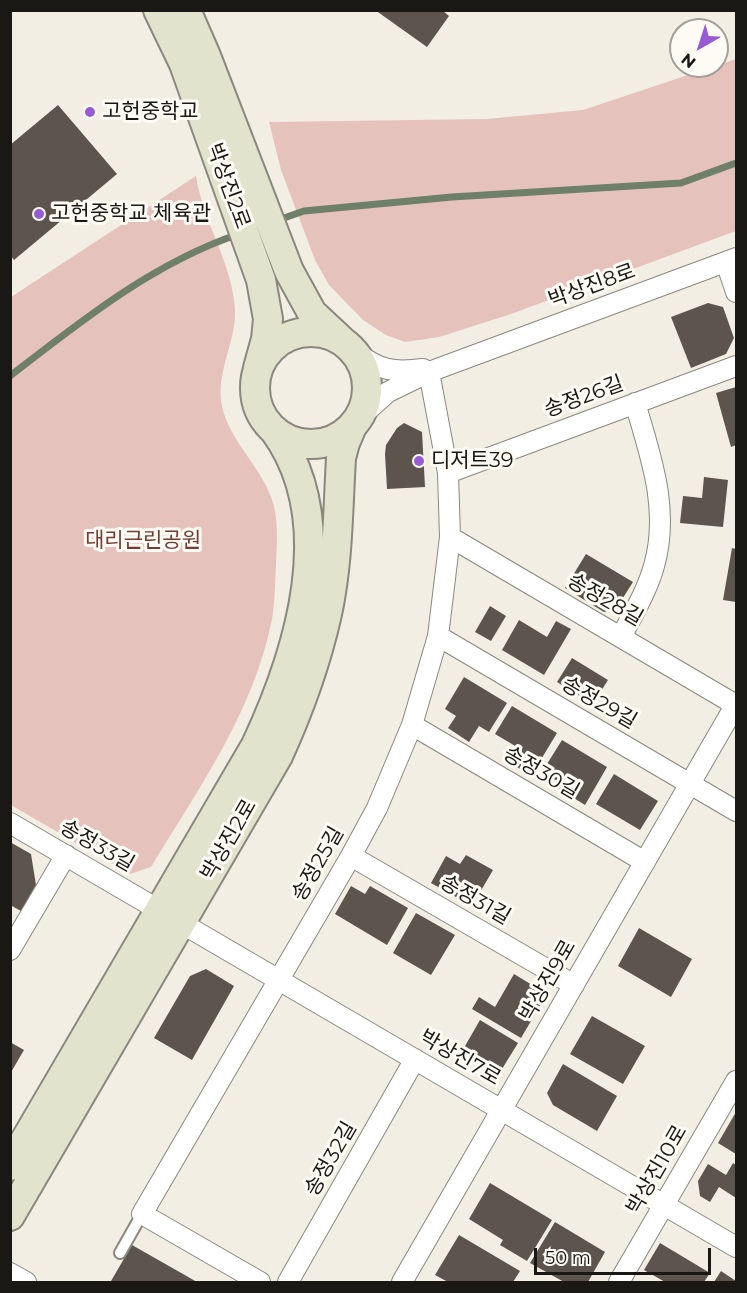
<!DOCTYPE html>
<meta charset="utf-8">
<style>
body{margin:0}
#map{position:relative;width:747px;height:1293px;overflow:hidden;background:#f3eee3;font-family:Montserrat,sans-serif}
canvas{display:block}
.frame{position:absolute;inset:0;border:12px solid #1a1815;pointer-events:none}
.north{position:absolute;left:669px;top:18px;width:60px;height:60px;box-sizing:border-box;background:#fefbf5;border:2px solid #a3a09b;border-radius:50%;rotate:219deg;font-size:16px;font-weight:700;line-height:24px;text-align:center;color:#1a1815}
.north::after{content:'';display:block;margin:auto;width:21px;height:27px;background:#975cd3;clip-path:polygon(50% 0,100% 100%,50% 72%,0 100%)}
.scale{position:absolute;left:534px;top:1248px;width:177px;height:27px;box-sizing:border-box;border:3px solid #1a1815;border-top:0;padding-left:8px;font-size:18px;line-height:21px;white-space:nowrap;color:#1a1815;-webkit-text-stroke:4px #fefbf5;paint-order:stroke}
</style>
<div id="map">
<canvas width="747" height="1293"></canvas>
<div class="frame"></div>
<div class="north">N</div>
<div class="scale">50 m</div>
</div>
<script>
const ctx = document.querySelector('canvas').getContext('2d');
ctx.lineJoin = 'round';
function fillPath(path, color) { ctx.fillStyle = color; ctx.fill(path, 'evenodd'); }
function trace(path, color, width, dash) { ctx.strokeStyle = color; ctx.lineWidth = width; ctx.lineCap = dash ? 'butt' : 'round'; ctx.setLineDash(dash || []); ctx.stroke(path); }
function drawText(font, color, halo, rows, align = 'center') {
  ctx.font = font + ' Montserrat,"Noto Sans KR",sans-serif'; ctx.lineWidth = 6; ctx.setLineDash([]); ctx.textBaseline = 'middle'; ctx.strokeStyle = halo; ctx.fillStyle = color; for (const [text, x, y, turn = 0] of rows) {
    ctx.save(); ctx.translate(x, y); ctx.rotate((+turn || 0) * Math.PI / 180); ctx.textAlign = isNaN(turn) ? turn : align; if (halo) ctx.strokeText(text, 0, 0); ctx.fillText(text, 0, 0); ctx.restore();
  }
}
fillPath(new Path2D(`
 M736,59v172l-225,83 -72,23 -34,5 -19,-7 -23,-15 -34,-35 -14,-25 -34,-90 -12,-48 217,-3 97,-9z
 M196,176c7,47 37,88 39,135 1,34 -23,66 -11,103 10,30 36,53 47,83 8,21 6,45 5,67 -1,18 -1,37 -4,55 -18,92 -73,169 -121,248l-21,7 -119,-69v-508z`), '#e6c2bc');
trace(new Path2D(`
 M278,220l26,-9 148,-14 229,-14 55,-20
 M10,376c71,-55 143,-113 229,-142`), '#6e7f6a', 7);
fillPath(new Path2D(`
 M375,10h67l7,6 -22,31z
 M58,105l59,69 -103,86 -4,-5v-110z
 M708,303l15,4 11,31 -8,16 -35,14 -20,-51z
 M736,387v58l-5,2 -15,-54z
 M404,423l18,9 3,55 -38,2 -2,-35 1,-9 11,-17z
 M704,477l24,3 -5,47 -43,-4 3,-27 19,2z
 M732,548l4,1v53l-13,-2z
 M586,554l47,28 -17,27 -12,3 -39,-24z
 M490,606l16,10 -15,25 -16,-9z
 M519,620l28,17 9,-16 15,8 -27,46 -42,-25z
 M572,658l36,22 -15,24 -36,-22z
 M464,677l43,26 -18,29 -10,-6 -10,16 -21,-14 8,-12 -11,-7z
 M512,706l45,27 -26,43 -17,-11 8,-15 -27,-16z
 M562,740l45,27 -22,38 -27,-17 3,-5 -19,-11z
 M614,774l44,27 -18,29 -44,-26z
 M10,842l21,12 5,31 -15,26 -11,-6z
 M466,855l27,15 -21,36 -41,-23 15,-27 14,8z
 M351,886l14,8 5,-8 38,22 -21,37 -52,-31z
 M416,913l39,22 -24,40 -38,-22z
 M639,928l53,31 -21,38 -53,-31z
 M206,969l28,17 -42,74 -38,-22 36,-62z
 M514,974l33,20 -26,44 -49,-29 7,-12 16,10z
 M592,1016l53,30 -22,38 -53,-30z
 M480,1020l38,23 -16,26 -6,-4 -4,6 -31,-18z
 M10,1042l14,8 -14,24z
 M563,1064l54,32 -20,35 -44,-26 -6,-12z
 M736,1112v42l-18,-11z
 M733,1163l3,2v33l-17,-11 -9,15 -10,-6 -2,-15 10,-17 18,11z
 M490,1183l62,37 -25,41 -27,-16 3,-5 -34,-21z
 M555,1222l50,30 -17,30h-24l-34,-19z
 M459,1235l61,36 -7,11h-65l-13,-7z
 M660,1243l50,30 -6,9h-39l-21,-12z
 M132,1245l65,37h-84l-2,-1z
 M721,1271l15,10v1h-22z`), '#5d544e');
const lane = new Path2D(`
 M120,1253l22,-39`);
const street = new Path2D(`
 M726,262l10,30
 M355,352c25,18 37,21 68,17
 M361,416l27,-24 41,-20 307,-114
 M448,473l288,-107
 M450,537l286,168
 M438,636l298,175
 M621,637c12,-23 26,-46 33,-71 16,-56 -3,-109 -19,-163
 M412,725l233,137
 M10,823l726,424
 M351,856l223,129
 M10,950l56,-95
 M10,1273l16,9
 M260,1282l-118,-68 209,-358 26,-48 35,-83 26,-89 12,-99 -2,-64 -19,-101
 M288,1282l127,-223
 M402,1282l334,-578
 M619,1282l117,-201`);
const secondary = new Path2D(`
 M158,10l26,54 77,216 7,39 -2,20 -8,29
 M186,10l20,46 83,215 23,42 30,28
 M255 388a56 56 0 1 1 112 0a56 56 0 1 1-112 0Z
 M10,1166l246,-421c43,-92 85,-224 18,-315
 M10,1216l268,-460c21,-46 38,-93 49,-142 11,-50 11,-105 14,-156l4,-15 6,-14`);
trace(lane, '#8c877e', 14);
trace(street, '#8c877e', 22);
trace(secondary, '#8c877e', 32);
trace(lane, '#fff', 10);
trace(street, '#fff', 20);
trace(secondary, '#e1e3cc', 28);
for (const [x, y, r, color] of [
 [90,112,6,"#975cd3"],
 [39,214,6,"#975cd3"],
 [419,461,6,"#975cd3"]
]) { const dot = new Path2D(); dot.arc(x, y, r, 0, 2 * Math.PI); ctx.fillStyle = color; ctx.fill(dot); trace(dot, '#fefbf5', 2); }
drawText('21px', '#1a1815', '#fefbf5', [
 ["고헌중학교",102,112],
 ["고헌중학교 체육관",51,214],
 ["디저트39",431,461]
], 'left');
drawText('21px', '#1a1815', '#fefbf5', [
 ["박상진2로",228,186,70],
 ["박상진8로",592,286,-20],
 ["송정26길",584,397,-20],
 ["송정28길",605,600,30],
 ["송정29길",599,703,30],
 ["송정30길",541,773,30],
 ["박상진2로",229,840,-60],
 ["송정33길",97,846,30],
 ["송정25길",318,864,-60],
 ["송정31길",475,900,30],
 ["박상진9로",548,981,-60],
 ["박상진7로",460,1058,30],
 ["송정32길",331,1159,-60],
 ["박상진10로",657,1170,-60]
]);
drawText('21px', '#733c34', '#fefbf5', [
 ["대리근린공원",143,541]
]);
</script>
